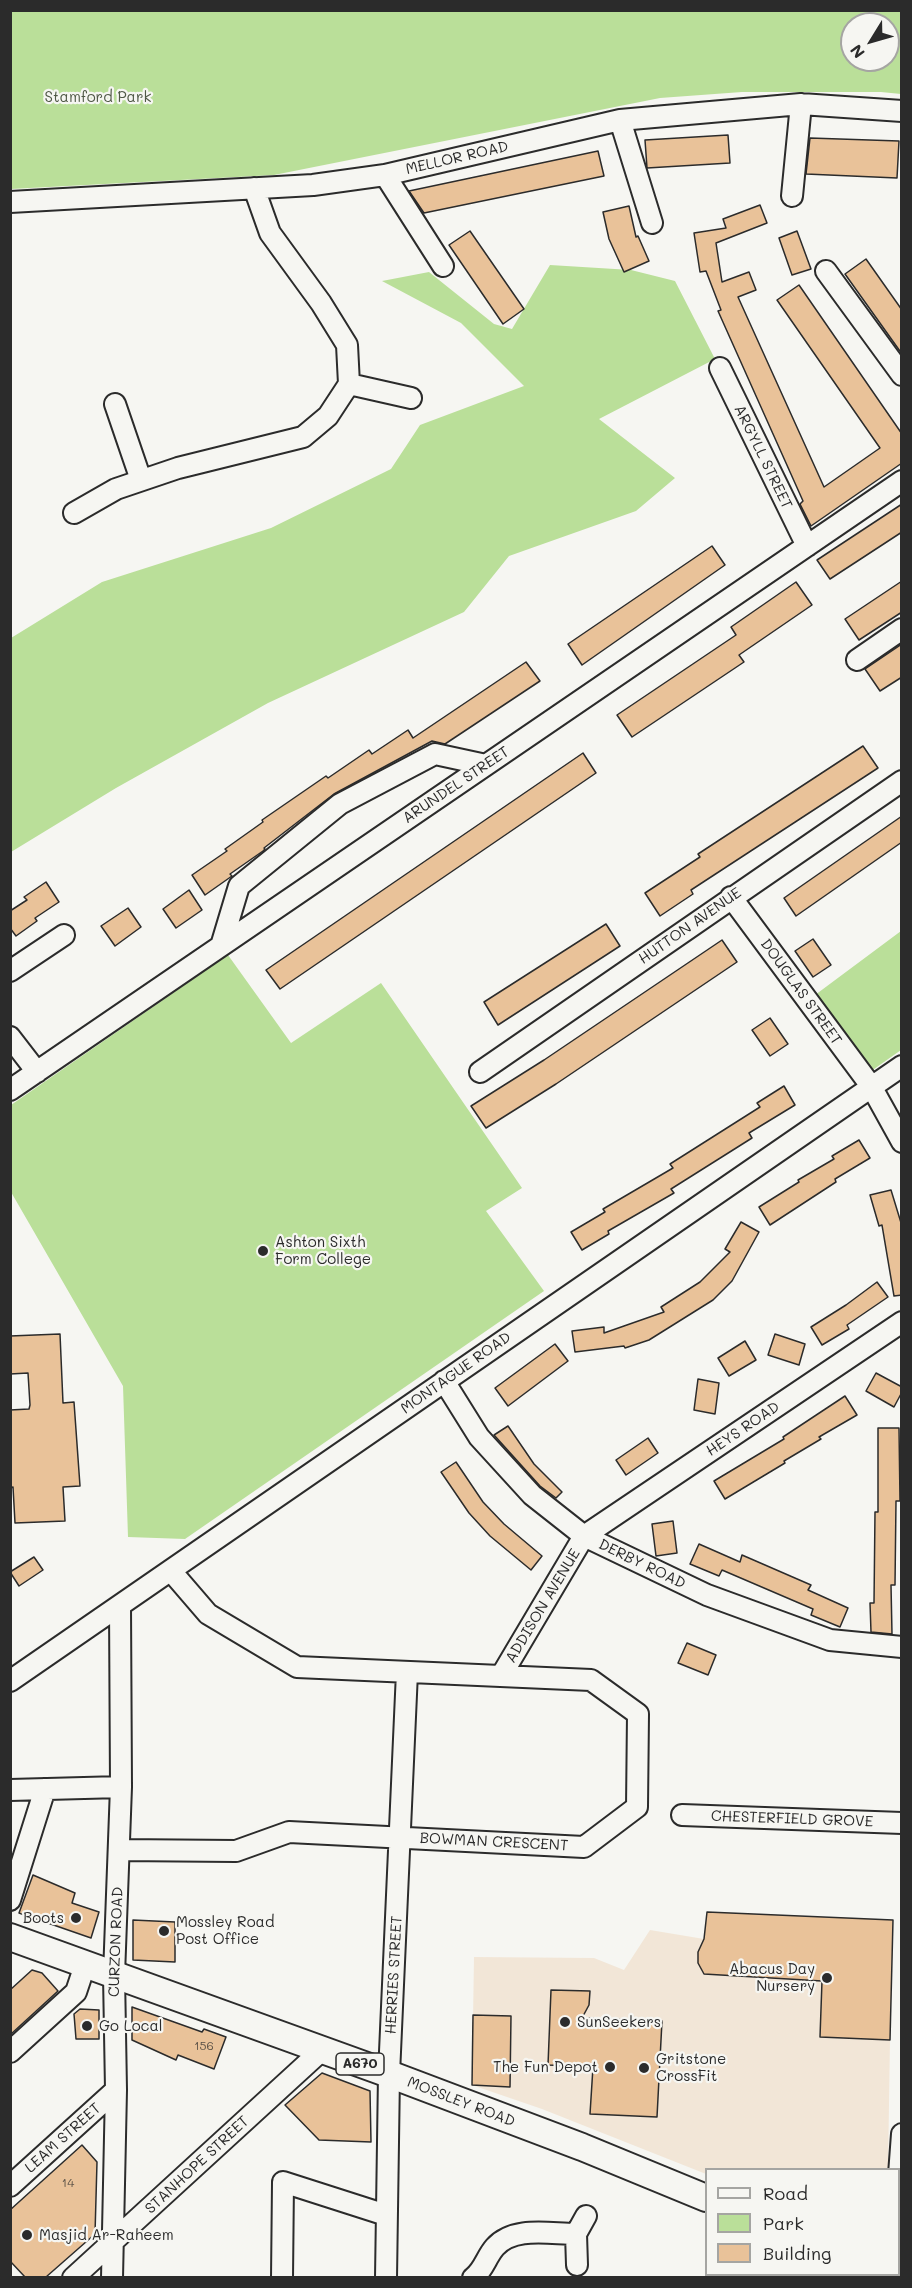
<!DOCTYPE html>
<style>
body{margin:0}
#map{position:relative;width:912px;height:2288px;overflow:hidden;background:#f6f6f2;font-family:Mali,sans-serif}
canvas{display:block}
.frame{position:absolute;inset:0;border:12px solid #2b2b2b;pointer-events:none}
.legend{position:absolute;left:705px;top:2168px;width:195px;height:108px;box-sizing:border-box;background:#f6f6f2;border:2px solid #a5a5a2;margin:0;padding:8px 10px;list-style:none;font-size:18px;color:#2b2b2b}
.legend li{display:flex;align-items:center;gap:12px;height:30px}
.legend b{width:30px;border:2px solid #a5a5a2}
.north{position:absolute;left:840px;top:12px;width:60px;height:60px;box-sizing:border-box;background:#f6f6f2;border:2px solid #a5a5a2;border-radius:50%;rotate:233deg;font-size:16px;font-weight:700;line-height:24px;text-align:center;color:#2b2b2b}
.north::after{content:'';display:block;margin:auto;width:21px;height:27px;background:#2b2b2b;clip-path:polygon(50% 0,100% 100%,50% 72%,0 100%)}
</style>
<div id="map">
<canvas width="912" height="2288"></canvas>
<div class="frame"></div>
<ul class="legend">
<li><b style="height:8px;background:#f6f6f2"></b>Road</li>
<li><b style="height:16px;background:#badf99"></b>Park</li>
<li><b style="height:16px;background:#e9c299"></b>Building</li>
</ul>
<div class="north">N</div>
</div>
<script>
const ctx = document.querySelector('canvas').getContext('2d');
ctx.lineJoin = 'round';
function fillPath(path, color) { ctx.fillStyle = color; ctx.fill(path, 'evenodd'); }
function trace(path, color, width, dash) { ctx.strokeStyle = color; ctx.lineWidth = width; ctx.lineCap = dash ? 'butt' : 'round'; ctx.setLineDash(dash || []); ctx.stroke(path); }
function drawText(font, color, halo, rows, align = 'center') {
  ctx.font = font + ' Mali,sans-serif'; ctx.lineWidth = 4.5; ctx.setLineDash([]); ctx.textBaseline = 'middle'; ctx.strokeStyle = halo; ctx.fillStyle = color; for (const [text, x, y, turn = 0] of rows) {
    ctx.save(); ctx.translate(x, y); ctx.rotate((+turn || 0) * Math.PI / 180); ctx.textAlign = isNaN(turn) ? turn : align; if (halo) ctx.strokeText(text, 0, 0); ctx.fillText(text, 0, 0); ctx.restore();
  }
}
fillPath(new Path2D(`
 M650,1930l54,9 -6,13v11l6,11 118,7 -2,56 70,3 -2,129 -182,1v4l-164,-65 -70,-24 2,-128 120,1 30,12z`), '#f2e6d7');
fillPath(new Path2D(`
 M10,11h891v83l-20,-2h-139l-82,6 -386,77 -263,14zM852,24h36v36h-36z
 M550,265l81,5 44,11 40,78 -116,60 76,59 -39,33 -127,45 -45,56 -196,91 -152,85 -105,64v-214l91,-56 169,-54 120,-59 29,-44 104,-39 -63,-63 -79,-42 47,-9 65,52 18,5z
 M901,931v119l-34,24 -56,-76z
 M228,955l63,88 90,-60 141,205 -36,23 58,80 -359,248 -57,-2 -5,-151 -112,-194v-87z`), '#badf99');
const building = new Path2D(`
 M728,135l2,28 -83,5 -2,-28z
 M810,138l89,3 -2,37 -91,-4z
 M598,151l6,25 -180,37 -15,-22z
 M760,205l7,18 -51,20 6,39 27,-10 7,18 -18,7 86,190 56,-39 -103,-148 22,-15 103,149v29l-91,63 -11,-22 3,-3 -85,-190 3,-1 -15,-39 -6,1 -6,-39 32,-5 -3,-9z
 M629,206l7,31 2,-1 11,25 -25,11 -15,-33 -6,-27z
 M470,231l54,78 -21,15 -54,-79z
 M797,231l14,38 -19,6 -13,-37z
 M866,259l36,51v44l-57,-80z
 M902,504v28l-72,47 -13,-19z
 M712,546l13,19 -143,100 -14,-21z
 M902,581v31l-43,28 -14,-21z
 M796,582l16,23 -73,50 5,7 -112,75 -15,-22 119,-80 -5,-8z
 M902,644v33l-22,14 -15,-22z
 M526,662l14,19 -95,63 -13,-3 -98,53 -70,54 1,1 -2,2 -33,23 2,2 -27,19 -13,-20 35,-24 -2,-2 38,-27 -1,-2 64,-44 2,2 41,-28 3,4 36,-24 5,8z
 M863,746l15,22 -187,122 2,4 -33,22 -15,-23 55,-36 -2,-3z
 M583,753l13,20 -316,216 -14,-19z
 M902,816v26l-106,74 -12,-18z
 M46,882l13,20 -24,16 2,3 -21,15 -6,-8v-17l17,-11 -3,-3z
 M189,890l13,20 -26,18 -13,-19z
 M128,908l13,19 -26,19 -14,-20z
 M606,924l14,22 -122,79 -14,-23z
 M813,939l18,26 -18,12 -18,-26z
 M722,940l15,22 -181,122 -70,44 -15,-22 73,-46z
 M770,1018l18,26 -18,12 -18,-26z
 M784,1086l11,19 -46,28 3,5 -81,51 3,4 -66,38 1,3 -27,16 -11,-18 34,-20 -2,-3 70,-41 -3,-4 90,-57 -3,-4z
 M859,1140l11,18 -35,21 1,3 -66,43 -11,-18 40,-25 -1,-2 36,-21 -2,-3z
 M891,1190l11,36v69l-8,1 -12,-71 -3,1 -9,-31z
 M741,1222l18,10 -27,49 -19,19 -64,40 -24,8 -1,-2 -49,6 -3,-21 32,-4v6l60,-21 -3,-5 39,-25 30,-30 -5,-3z
 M877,1282l11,15 -41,28 2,4 -27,16 -11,-18 35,-22z
 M60,1334l3,69 11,-1 6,84 -17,1 2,34 -50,2 -2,-36 -3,1v-78l19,-1 1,-4 -2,-32 -18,1v-38z
 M775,1334l30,10 -6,21 -31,-10z
 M745,1341l11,19 -27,16 -11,-18z
 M555,1344l13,17 -60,45 -13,-18z
 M876,1373l26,14v5l-8,15 -28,-16z
 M698,1379l21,4 -4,31 -21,-4z
 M845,1396l12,19 -38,22 2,2 -37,22 1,2 -60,36 -11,-18 70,-42 -1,-2z
 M508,1426l26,38 28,28 -6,6 -16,-12 -46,-51z
 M878,1428h21l1,73h-4l-1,84h-4l1,49 -21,-2 -1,-29h4l1,-91h3z
 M648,1438l10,15 -32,22 -10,-15z
 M456,1462l27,40 21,22 38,32 -11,14 -41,-34 -21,-23 -28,-41z
 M673,1521l4,32 -21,3 -4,-32z
 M699,1544l41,18 2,-7 69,30 -3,5 40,18 -8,19 -29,-12 2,-6 -91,-39 -3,6 -29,-12z
 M34,1557l9,13 -24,16 -9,-14z
 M687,1643l29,12 -8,20 -30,-12z
 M33,1875l42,18 -3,10 27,9 -8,26 -72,-25z
 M707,1912l186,8 -3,120 -70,-3 2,-56 -118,-7 -6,-11v-11l6,-13z
 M133,1920l42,2v40l-42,-2z
 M32,1970l10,3 16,18 -48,44v-45z
 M551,1990l39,1 -1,14 -7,13 80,3 -5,96 -67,-3 3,-47 -45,-2z
 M132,2007l70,25 2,-3 22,8 -12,32 -36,-14 -2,5 -44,-20z
 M80,2009l19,1v29h-23l-2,-25z
 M473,2015l38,1 -1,71 -38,-2z
 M322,2073l48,18 1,51 -52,-2 -34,-35z
 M82,2145l15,17 -2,72 -49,43h-21l-15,-16v-51z`);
fillPath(building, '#e9c299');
trace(building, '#2b2b2b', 1.5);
const minor = new Path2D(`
 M620,120l32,103
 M385,175l58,91
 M792,196l9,-92
 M10,202l303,-17 72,-10 235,-55 181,-16 101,7
 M826,271l76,104
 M720,368l87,178
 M349,384l62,14
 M115,404l26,76
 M74,513l42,-24 62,-21 125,-31 25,-21 21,-32 -2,-39 -26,-42 -51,-70 -16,-45
 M857,660l45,-31
 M731,897l140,189 31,56
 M221,946l18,-60 101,-82 95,-50 51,11
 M10,971l54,-36
 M10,1037l27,35
 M480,1072l422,-291
 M10,1090l892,-609
 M444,1381l35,56 53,58 52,41 123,59 123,45 72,7
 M501,1676l83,-140 318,-214
 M10,1681l892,-615
 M10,1790l111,-3
 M682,1815l220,8
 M119,1850l117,1 53,-19 295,15 53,-40 1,-93 -47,-34 -294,-13 -89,-53 -37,-43
 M10,1900l35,-111
 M10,2052l66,-60 9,-27
 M10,2186l106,-96
 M898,2188l4,-54
 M576,2234l10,-18
 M73,2278l248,-227
 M112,2278l4,-188 -2,-115 7,-188 -1,-181
 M282,2278l1,-96 103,33
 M386,2278l3,-204 18,-402
 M473,2278c11,-8 13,-21 22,-31 19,-21 54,-13 81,-13l1,31`);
const major = new Path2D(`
 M10,1937l379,137 193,73 124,51
 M898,2221h4
 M898,2273l4,1`);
trace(minor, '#2b2b2b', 24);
trace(major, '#2b2b2b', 30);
trace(minor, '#f6f6f2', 20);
trace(major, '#f6f6f2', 26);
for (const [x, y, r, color] of [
 [263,1251,6,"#2b2b2b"],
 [76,1918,6,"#2b2b2b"],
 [164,1931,6,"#2b2b2b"],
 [827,1978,6,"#2b2b2b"],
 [565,2022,6,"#2b2b2b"],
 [87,2026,6,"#2b2b2b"],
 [610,2067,6,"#2b2b2b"],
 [644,2068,6,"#2b2b2b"],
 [27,2235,6,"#2b2b2b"]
]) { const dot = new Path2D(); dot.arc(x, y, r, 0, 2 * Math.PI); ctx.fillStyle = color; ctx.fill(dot); trace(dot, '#f6f6f2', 2); }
drawText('12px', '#5a5146', null, [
 ["156",204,2046],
 ["14",68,2183]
]);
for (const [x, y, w] of [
 [360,2064,48]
]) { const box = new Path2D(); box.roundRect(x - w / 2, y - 11, w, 22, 4.5); ctx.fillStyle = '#f6f6f2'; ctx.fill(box); trace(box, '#2b2b2b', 1.5); }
drawText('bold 14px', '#2b2b2b', null, [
 ["A670",360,2064]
]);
drawText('15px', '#4f5846', '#f6f6f2', [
 ["Stamford Park",98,97]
]);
drawText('15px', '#2b2b2b', '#f6f6f2', [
 ["MELLOR ROAD",457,158,-13],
 ["ARGYLL STREET",763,457,64],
 ["ARUNDEL STREET",456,785,-34],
 ["HUTTON AVENUE",690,926,-35],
 ["DOUGLAS STREET",801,992,54],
 ["MONTAGUE ROAD",456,1373,-35],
 ["HEYS ROAD",743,1429,-34],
 ["DERBY ROAD",642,1564,26],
 ["ADDISON AVENUE",543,1606,-59],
 ["CHESTERFIELD GROVE",792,1819,2],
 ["BOWMAN CRESCENT",494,1842,3],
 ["CURZON ROAD",116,1942,-88],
 ["HERRIES STREET",394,1975,-87],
 ["MOSSLEY ROAD",461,2102,21],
 ["LEAM STREET",63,2138,-42],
 ["STANHOPE STREET",197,2165,-43]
]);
drawText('15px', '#2b2b2b', '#f6f6f2', [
 ["Ashton Sixth",275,1242],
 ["Form College",275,1259],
 ["Boots",64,1918,"right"],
 ["Mossley Road",176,1922],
 ["Post Office",176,1939],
 ["Abacus Day",815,1969,"right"],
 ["Nursery",815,1986,"right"],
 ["SunSeekers",577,2022],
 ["Go Local",99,2026],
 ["Gritstone",656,2059],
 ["CrossFit",656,2076],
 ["The Fun Depot",598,2067,"right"],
 ["Masjid Ar-Raheem",39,2235]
], 'left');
</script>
